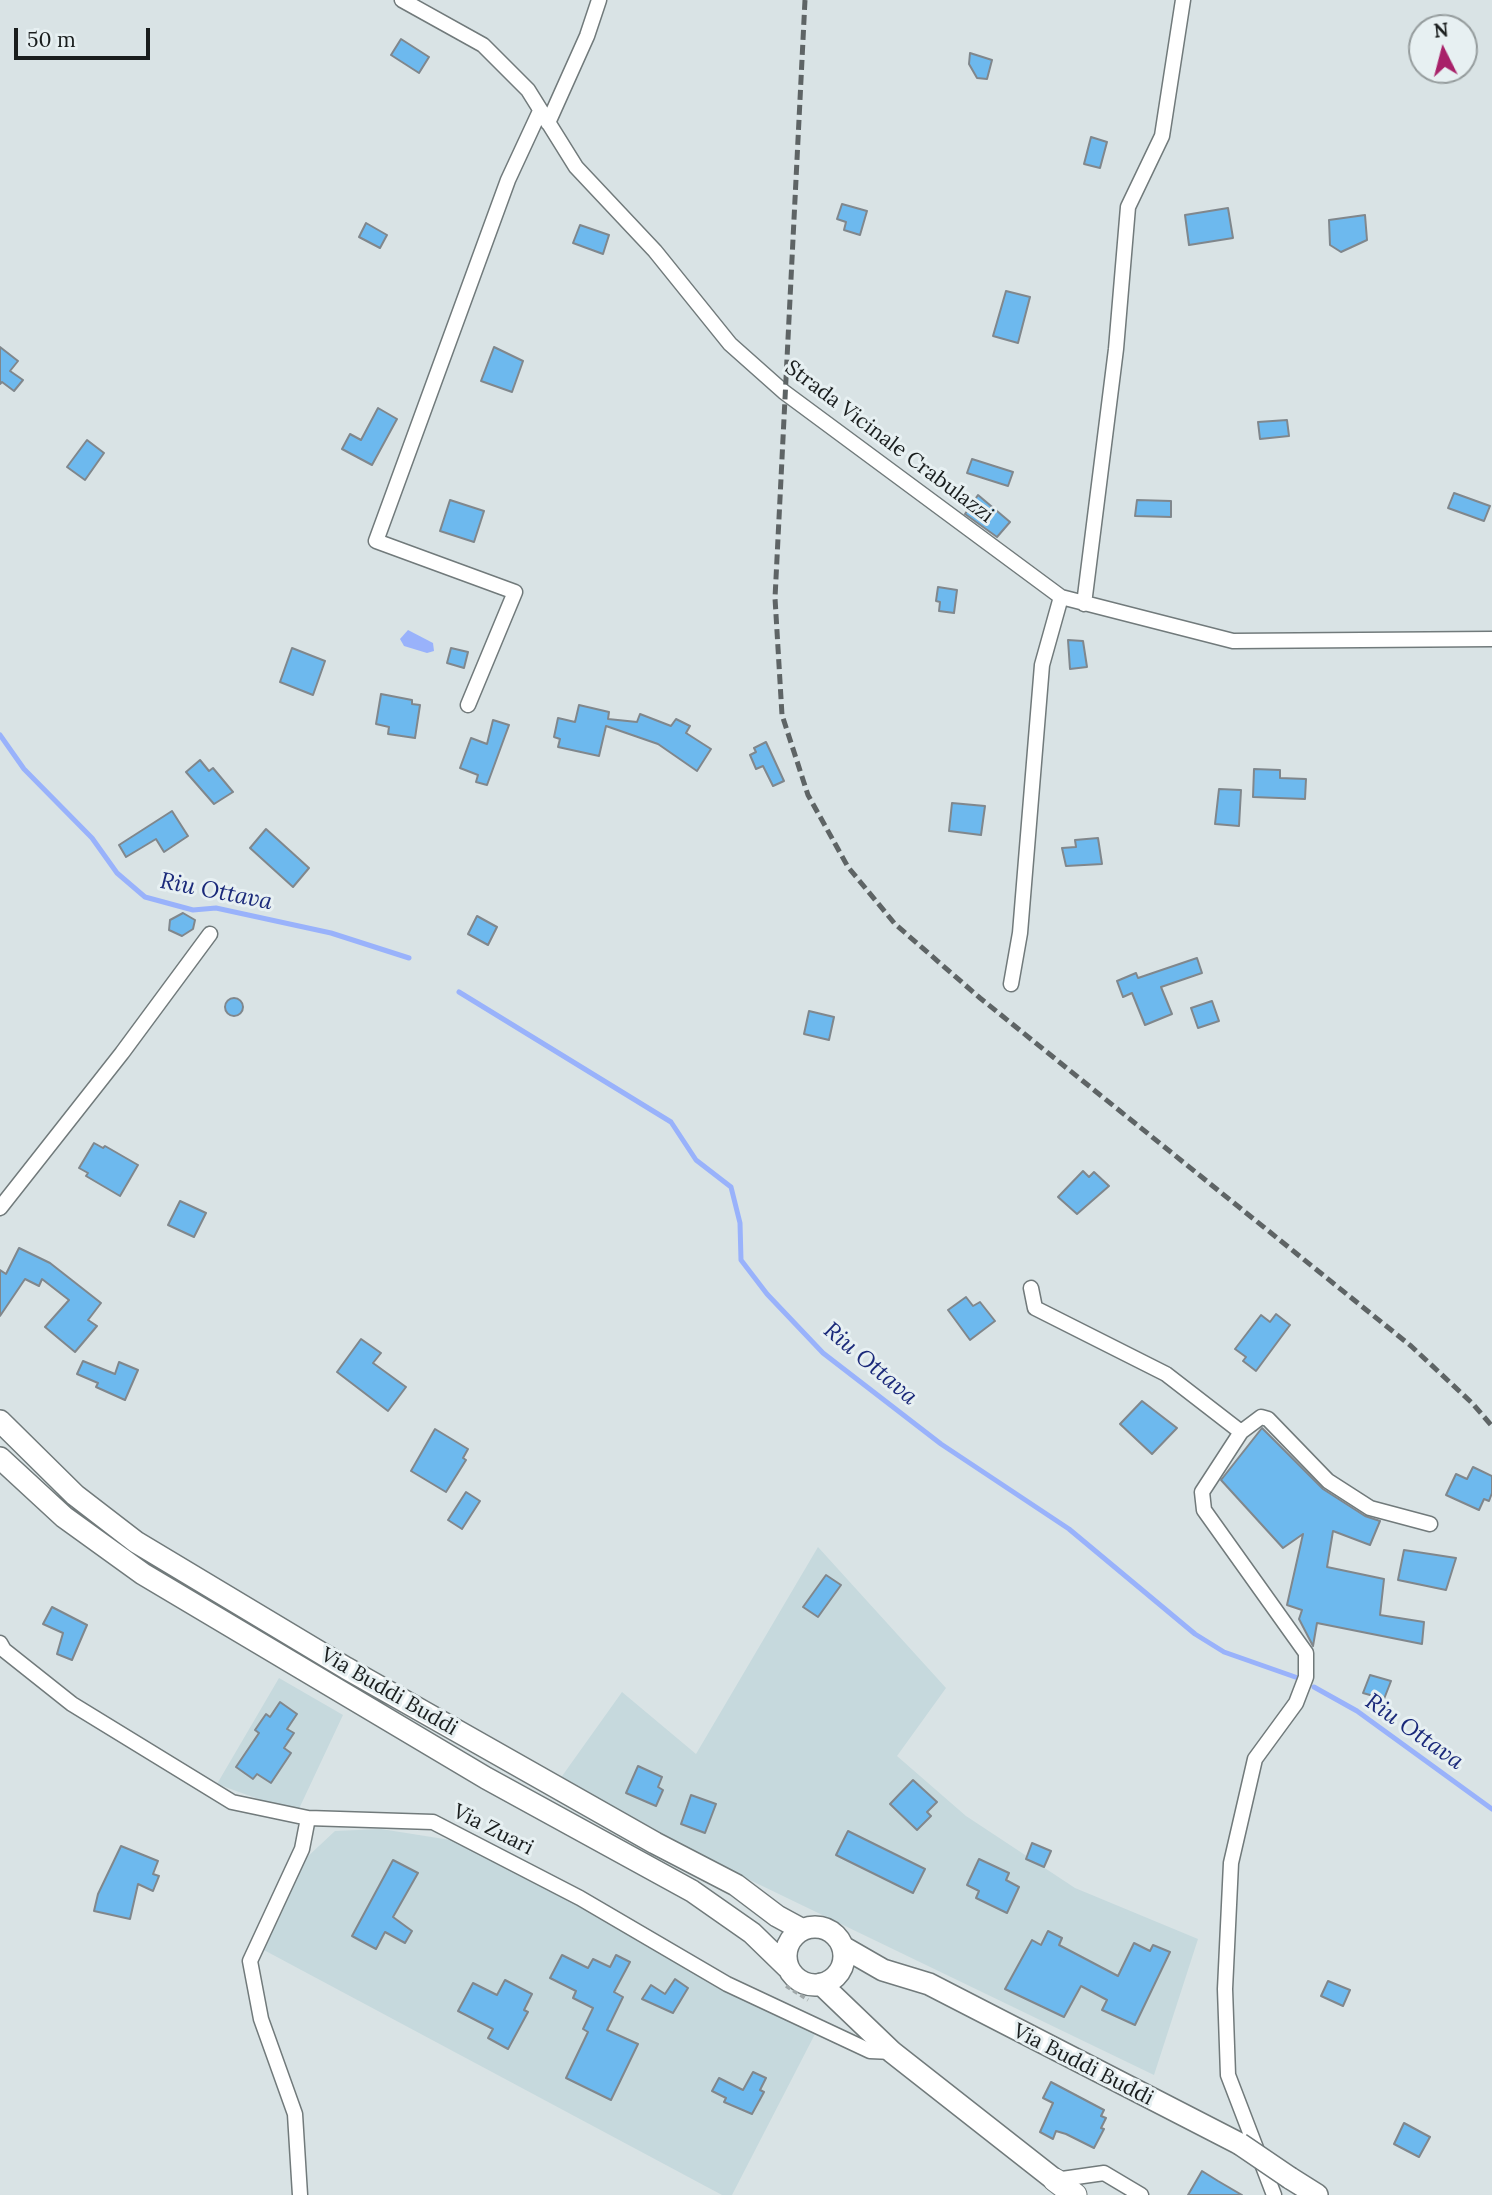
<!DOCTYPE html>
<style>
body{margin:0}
#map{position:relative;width:1492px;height:2195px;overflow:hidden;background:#d9e3e5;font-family:Lora,serif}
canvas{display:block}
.north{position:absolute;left:1408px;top:14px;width:70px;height:70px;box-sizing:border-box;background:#e7f0f2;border:2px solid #959c9d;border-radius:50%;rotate:354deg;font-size:19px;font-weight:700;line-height:28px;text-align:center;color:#191d1d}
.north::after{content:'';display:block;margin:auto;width:24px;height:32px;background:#a82169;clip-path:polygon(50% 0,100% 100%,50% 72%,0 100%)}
.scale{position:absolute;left:14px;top:28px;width:136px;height:32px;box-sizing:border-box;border:4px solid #191d1d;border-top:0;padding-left:9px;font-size:21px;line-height:24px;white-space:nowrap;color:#191d1d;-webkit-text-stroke:5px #e7f0f2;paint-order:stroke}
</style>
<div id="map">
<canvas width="1492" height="2195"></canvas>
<div class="north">N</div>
<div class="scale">50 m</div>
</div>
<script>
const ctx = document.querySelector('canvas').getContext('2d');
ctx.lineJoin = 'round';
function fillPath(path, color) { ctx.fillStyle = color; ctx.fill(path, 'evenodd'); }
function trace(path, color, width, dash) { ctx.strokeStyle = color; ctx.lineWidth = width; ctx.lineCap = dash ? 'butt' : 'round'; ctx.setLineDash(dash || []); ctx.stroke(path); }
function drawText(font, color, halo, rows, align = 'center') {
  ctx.font = font + ' Lora,serif'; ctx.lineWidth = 6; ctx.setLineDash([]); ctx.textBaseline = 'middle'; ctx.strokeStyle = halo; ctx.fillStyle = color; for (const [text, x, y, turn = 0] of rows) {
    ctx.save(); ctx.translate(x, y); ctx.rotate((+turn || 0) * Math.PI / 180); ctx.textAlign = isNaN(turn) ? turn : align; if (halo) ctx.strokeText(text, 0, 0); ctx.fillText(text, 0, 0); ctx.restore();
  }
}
fillPath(new Path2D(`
 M818,1547l128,141 -49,68 69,60 109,72 123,51 -44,136 -599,-289 67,-94 74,62z
 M279,1678l64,37 -46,98 -80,-29z
 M381,1829l82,13 352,192 -83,161h-10l-460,-246 42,-89 31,-29z`), '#c6d9dd');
fillPath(new Path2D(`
 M408,630l25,13 1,8 -7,2 -23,-7 -4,-7z`), '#99b2fb');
trace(new Path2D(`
 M0,735l24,34 68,69 25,35 28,24 48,13 23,-2 115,25 78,25
 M459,992l212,130 25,38 35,27 9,36 1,37 26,34 56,59 118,91 128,85 126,105 29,18 74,26
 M1314,1687l43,24 135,98`), '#99b2fb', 5);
const building = new Path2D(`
 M401,39l28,18 -10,16 -28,-18z
 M970,53l22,7 -5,19 -10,-1 -8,-14z
 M1091,137l16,5 -7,26 -16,-4z
 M842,204l25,7 -7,24 -16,-5 2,-8 -9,-3z
 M1228,208l5,30 -44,7 -4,-30z
 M1365,215l2,25 -26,12 -11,-7 -1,-25z
 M366,223l21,12 -7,13 -21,-11z
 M580,225l29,10 -6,19 -30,-11z
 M1006,291l24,6 -12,46 -25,-7z
 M0,347l18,14 -8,10 13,9 -9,11 -12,-9 -2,2z
 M494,347l29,14 -11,31 -31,-11z
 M378,408l19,11 -25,46 -30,-16 8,-15 11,6z
 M1287,420l2,16 -29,3 -2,-17z
 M87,440l17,13 -19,27 -18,-13z
 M972,459l41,13 -5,14 -41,-13z
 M1454,493l36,13 -6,15 -36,-13z
 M978,495l32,27 -13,15 -32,-23z
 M450,500l34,11 -10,31 -34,-11z
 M1137,500l34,1v16l-36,-1z
 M938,587l19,3 -3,23 -15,-2 1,-9 -4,-1z
 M1068,640l15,1 4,26 -17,2z
 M292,648l33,13 -12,34 -33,-13z
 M451,648l17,4 -4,16 -17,-5z
 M381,694l31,6v4l8,1 -5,33 -27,-4 1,-7 -13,-3z
 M579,705l30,7 -1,7 29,3 3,-8 31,12 5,-7 14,7 -4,7 25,16 -14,22 -39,-27 -52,-18 -7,30 -41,-9 2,-8 -6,-2 4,-19 17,4z
 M493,720l16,5 -22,60 -11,-3 2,-7 -18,-7 11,-30 16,6z
 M766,742l18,39 -11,5 -10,-20 -7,3 -6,-14 6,-3 -2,-4z
 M200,760l9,11 4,-3 20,24 -19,12 -28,-32z
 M1254,769l26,1v8l26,1 -1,20 -52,-2z
 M1219,789l22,1 -2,36 -24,-2z
 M952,803l33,3 -4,29 -32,-4z
 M172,811l16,25 -24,16 -8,-13 -30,18 -7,-12z
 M266,829l43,39 -16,19 -43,-39z
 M1098,838l4,26 -36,2 -4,-18 14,-1 -1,-7z
 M183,913l12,7 -2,9 -11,7 -13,-6 1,-10z
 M477,916l20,11 -9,18 -20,-11z
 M1197,958l5,15 -41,14 11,27 -27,11 -13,-32 -9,4 -6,-16 19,-8 2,5z
 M225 1007a9 9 0 1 1 18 0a9 9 0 1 1-18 0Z
 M1212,1001l7,20 -21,7 -7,-20z
 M809,1011l25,6 -5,23 -25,-6z
 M94,1143l9,5 2,-2 33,19 -18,31 -34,-20 2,-3 -9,-5z
 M1083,1171l6,6 5,-5 15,14 -32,28 -19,-17z
 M180,1201l26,12 -12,24 -26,-12z
 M19,1248l31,15 51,40 -13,17 9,6 -22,26 -30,-25 24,-27 -27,-21 -3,7 -14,-7 -25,37v-46l6,4z
 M966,1297l7,9 7,-4 15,19 -25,19 -22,-30z
 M1276,1314l14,11 -34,46 -13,-10 3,-4 -11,-8 26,-34 9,7z
 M361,1339l20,14 -8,10 33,24 -18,24 -51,-39z
 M83,1361l32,13 4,-12 19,8 -13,30 -29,-13 2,-4 -21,-9z
 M1142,1401l35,27 -25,26 -32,-30z
 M1262,1428l61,61 42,27 15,5 -10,24 -37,-14 -6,36 57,12 -4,36 44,7 -2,22 -105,-21 -4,23 -14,-27 3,-9 -15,-5 16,-71 -20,14 -62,-68z
 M435,1429l33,20 -5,9 3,2 -20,32 -35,-21z
 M1473,1467l19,9v17l-3,8 -5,-2 -5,11 -33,-15 10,-21 11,5z
 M466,1492l14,9 -18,28 -14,-9z
 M1404,1550l52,8 -10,32 -48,-10z
 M826,1575l15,10 -23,32 -15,-10z
 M52,1607l35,18 -15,35 -15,-6 6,-21 -20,-9z
 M1370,1675l21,6 -7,18 -21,-6z
 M280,1702l17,12 -10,15 7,4 -10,15 7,5 -20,30 -14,-9 -4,5 -17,-12 23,-34 -4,-3 11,-16 4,3z
 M638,1766l24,11 -4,10 5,3 -7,16 -30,-13z
 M913,1780l24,22 -10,10 4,4 -14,14 -27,-26z
 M691,1795l25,9 -11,29 -24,-9z
 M848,1831l77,38 -12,24 -77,-38z
 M1032,1843l19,8 -7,16 -18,-8z
 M121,1846l37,15 -5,13 6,2 -6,15 -15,-7 -8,35 -36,-8 4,-17z
 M979,1859l30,14 -3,7 13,7 -12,26 -31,-15 3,-7 -12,-6z
 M393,1860l25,13 -25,44 19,14 -7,12 -20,-11 -9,17 -24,-13z
 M1048,1931l14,7 -3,7 59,31 16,-33 16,8 3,-6 17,7 -35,73 -33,-15 5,-10 -26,-14 -17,31 -59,-28 27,-49 9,5z
 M562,1955l26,13 5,-9 17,8 6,-12 14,7 -16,30 9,5 -16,33 31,14 -27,56 -45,-22 22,-46 -5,-3 10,-21 -20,-10 3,-7 -26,-13z
 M675,1979l13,9 -15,25 -31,-14 9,-14 14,9z
 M505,1980l27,14 -8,16 4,2 -20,37 -20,-11 5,-9 -35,-18 15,-28 24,12z
 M1328,1981l22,9 -7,16 -22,-10z
 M753,2072l13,6 -6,12 4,2 -12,22 -28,-12 2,-4 -14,-7 7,-13 24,12z
 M1051,2082l53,28 -3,6 5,2 -5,10 3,1 -10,19 -28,-14 -10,-3 -3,8 -13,-7 13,-29 -10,-5z
 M1404,2123l26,14 -11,20 -25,-13z
 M1202,2171l16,10 24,14h-54z`);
fillPath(building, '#6db9ee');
trace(building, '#80878c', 2);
const minor = new Path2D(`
 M402,0l81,45 45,45 48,77 79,84 75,93 54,48 277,205 172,44 259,-2
 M548,123l39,-87 12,-36
 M1084,604l32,-255 12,-142 34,-71 21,-136
 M468,705l47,-113 -139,-51 132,-361 32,-69
 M1011,984l9,-51 22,-268 19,-68
 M0,1208l122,-155 88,-119
 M1031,1288l4,20 131,66 75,58
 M0,1643l4,7 68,54 160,98 76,16 125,4 147,76 147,86 143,67 22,1
 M1055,2180l49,-7 37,22
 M300,2195l-5,-81 -34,-95 -11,-58 52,-112 6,-31
 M1274,2195l-46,-120 -3,-86 6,-126 24,-104 41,-56 10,-26v-24l-102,-143 -2,-18 39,-60 20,-15 7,2 60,62 42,27 60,16`);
const secondary = new Path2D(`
 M0,1421l75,74 61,47 210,126 309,175 81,42 41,31 24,13
 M0,1458l64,59 79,57 343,204 206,113 60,42 35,34
 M786 1956a29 29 0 1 1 58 0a29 29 0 1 1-58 0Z
 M843,1947l40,23 46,14 311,160
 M821,1984l71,68 163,128
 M1290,2178l27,17`);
const primary = new Path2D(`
 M1055,2180l20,15`);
trace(minor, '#717a7b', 17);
trace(secondary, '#717a7b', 24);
trace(primary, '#717a7b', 25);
trace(new Path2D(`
 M786,1986l22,14`), '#9fa7a8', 3.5, [5, 3.5]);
trace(minor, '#fff', 14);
trace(secondary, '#fff', 21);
trace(primary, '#fff', 23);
trace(new Path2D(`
 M805,0l-30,598 7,117 26,80 40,72 47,57 85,74 431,348 61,57 20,23`), '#5e6465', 5, [10, 5]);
const secondaryBridge = new Path2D(`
 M1240,2144l50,34`);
trace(secondaryBridge, '#717a7b', 24, []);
trace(secondaryBridge, '#fff', 21);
drawText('21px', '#191d1d', '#e7f0f2', [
 ["Strada Vicinale Crabulazzi",889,442,37],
 ["Via Buddi Buddi",389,1692,30],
 ["Via Zuari",493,1830,27],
 ["Via Buddi Buddi",1083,2065,27]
]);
drawText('italic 23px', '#1a297a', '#e7f0f2', [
 ["Riu Ottava",216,892,11],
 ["Riu Ottava",870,1364,40],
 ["Riu Ottava",1414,1732,35]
]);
</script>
